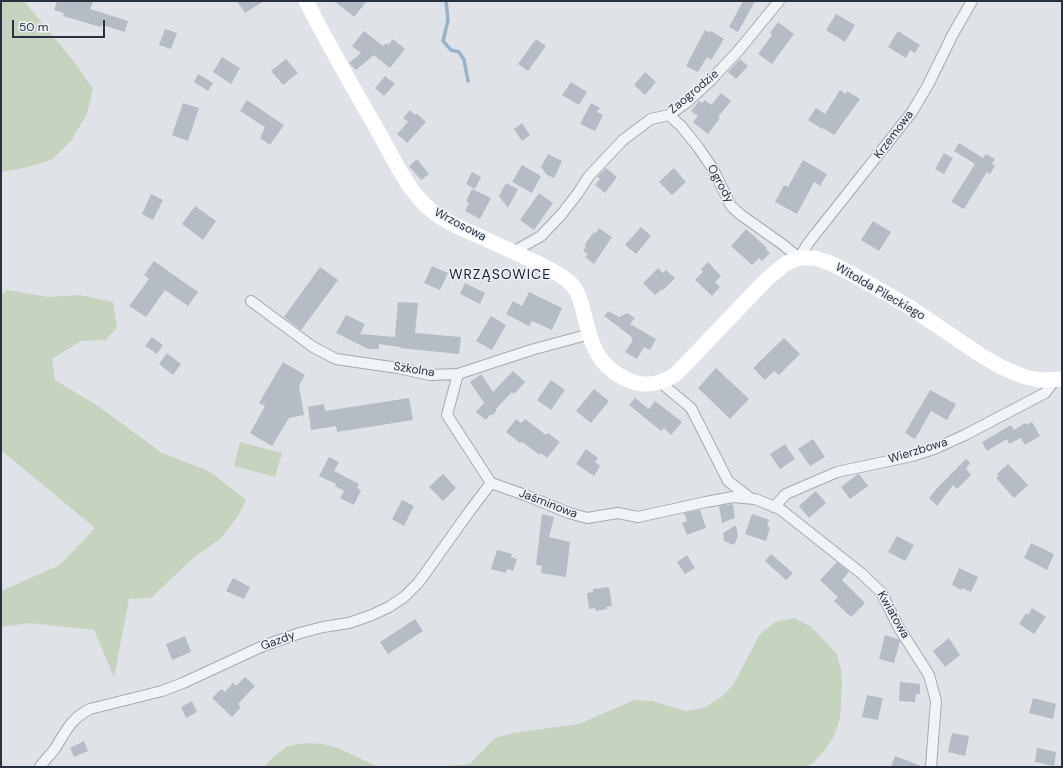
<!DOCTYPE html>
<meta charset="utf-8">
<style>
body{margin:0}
#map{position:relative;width:1063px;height:768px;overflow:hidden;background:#dfe3e8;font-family:"DM Sans",sans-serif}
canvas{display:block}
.frame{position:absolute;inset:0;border:2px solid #273140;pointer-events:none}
.scale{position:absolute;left:12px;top:20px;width:93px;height:18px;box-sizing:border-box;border:2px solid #273140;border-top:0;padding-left:5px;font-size:12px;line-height:14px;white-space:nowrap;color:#273140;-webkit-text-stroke:3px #eef2f6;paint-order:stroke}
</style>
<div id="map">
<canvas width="1063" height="768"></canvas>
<div class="frame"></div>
<div class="scale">50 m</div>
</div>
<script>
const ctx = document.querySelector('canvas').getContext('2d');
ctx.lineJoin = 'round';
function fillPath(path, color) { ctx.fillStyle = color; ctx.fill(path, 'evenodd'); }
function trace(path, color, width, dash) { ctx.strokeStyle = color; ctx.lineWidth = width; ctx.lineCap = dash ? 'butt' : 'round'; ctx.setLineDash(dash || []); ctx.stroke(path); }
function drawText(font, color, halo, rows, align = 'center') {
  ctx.font = font + ' "DM Sans",sans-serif'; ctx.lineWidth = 3; ctx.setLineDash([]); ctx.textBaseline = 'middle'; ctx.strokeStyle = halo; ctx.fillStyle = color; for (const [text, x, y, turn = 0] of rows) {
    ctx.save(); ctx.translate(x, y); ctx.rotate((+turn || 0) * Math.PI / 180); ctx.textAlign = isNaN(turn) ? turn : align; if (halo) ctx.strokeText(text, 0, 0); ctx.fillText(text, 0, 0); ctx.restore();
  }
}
fillPath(new Path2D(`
 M1,1h23l52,63 17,25 -6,25 -16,27 -20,19 -27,8 -23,4z
 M6,290l42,7 32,-2 33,7 4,25 -11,13 -25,1 -29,18 3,21 43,26 64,47 47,18 37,29 -8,16 -17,22 -30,22 -40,38 -22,1 -15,78 -20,-47 -64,-7 -29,4v-36l59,-26 35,-37 -94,-78v-154z
 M240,442l42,11 -7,24 -41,-11z
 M794,618l16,8 26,27 5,16 1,16 -2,34 -6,17 -9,14 -12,13 -8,4h-368l33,-3 25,-26 18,-5 66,-9 55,-24 18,1 34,10 18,-3 16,-10 13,-13 27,-51 15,-12z
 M305,743l18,1 17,5 38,18h-114l9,-10 15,-11z`), '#c5d3bf');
trace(new Path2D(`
 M446,1l2,19 -5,21 8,9 8,2 5,8 4,21`), '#98b3ca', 3.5);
fillPath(new Path2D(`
 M57,1h36l-3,8 38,12 -3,11 -23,-7 -1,2 -38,-11 1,-3 -10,-3z
 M237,1h27l-19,12z
 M334,1h33l-13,16z
 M743,1h12l-17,31 -9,-5z
 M836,14l19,11 -10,17 -19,-12z
 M778,22l16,12 -22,30 -14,-10 14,-19 -2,-2z
 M165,29l12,4 -6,16 -12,-4z
 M705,30l5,3 1,-2 13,8 -13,21 -4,-3 -9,15 -12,-6z
 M364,31l19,15 3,-3 2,2 5,-6 12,10 -15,19 -16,-13 -18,15 -7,-7 12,-10 -9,-7z
 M898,31l22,14 -5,8 -5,-3 -4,8 -18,-11z
 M536,39l10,7 -18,25 -10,-7z
 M222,57l18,11 -9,16 -18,-12z
 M286,59l12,14 -15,12 -12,-14z
 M740,59l8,7 -12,13 -8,-7z
 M645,72l11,10 -11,13 -11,-10z
 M198,74l15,9 -5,8 -14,-9z
 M385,76l10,8 -11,12 -9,-8z
 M571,82l16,10 -8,13 -17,-10z
 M840,90l6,4 1,-3 13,8 -26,36 -11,-7 -1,1 -14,-9 8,-12 9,6z
 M721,93l10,8 -13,16 2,1 -12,16 -15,-12 5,-6 -7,-5 8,-10 3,2 3,-3 6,5z
 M247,100l37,25 -14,20 -10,-7 5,-11 -25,-16z
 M183,103l16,5 -11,33 -16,-6z
 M591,103l9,5 -3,4 6,3 -8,16 -15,-7z
 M410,110l5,5 1,-2 10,9 -19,21 -10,-9 11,-12 -5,-4z
 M522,123l8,12 -8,6 -8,-12z
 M959,143l24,15 3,-4 9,5 -3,5 3,2 -5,8 -3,-2 -23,37 -13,-7 24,-38 -21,-13z
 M944,153l9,5 -9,16 -9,-5z
 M548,154l14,7 -8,17 -7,-3 -6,-8z
 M417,159l12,15 -8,6 -12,-14z
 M803,160l24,14 -7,12 -6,-4 -17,32 -22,-12 9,-17 4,2z
 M522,165l19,11 -9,17 -20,-11z
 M606,168l11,9 -12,16 -10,-8 5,-6 -3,-2z
 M674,168l12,14 -14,13 -13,-13z
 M472,172l9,5 -6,12 -9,-5z
 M506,183l12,6 -10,19 -9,-12z
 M472,189l19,9 -11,21 -15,-8 4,-8 -3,-2z
 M539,193l14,10 -19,27 -14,-10z
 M151,194l12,6 -10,20 -11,-6z
 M195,206l21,15 -13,19 -21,-16z
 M873,221l18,11 -12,19 -18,-11z
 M641,227l10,9 -15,18 -11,-9z
 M599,228l13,9 -18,27 -9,-7 3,-3 -5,-3 3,-5 -1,-2 9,-12 2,1z
 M746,229l21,19 -1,2 4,3 -8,8 -3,-3 -7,7 -21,-19z
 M154,261l44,31 -10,14 -23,-16 -19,27 -17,-11 20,-27 -5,-4z
 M708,262l13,14 -6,6 5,5 -8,9 -17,-16 8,-8 -2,-3z
 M432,266l16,7 -8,17 -16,-7z
 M320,267l18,13 -37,50 -17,-13z
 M658,268l5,5 3,-3 9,8 -12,12 -1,-1 -7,6 -12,-12z
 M465,283l20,10 -5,11 -20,-10z
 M529,292l33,16 -10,22 -20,-9 -3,5 -23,-12 7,-13 9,5z
 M398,302l20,1 -3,30 46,4 -2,17 -59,-6v-1l-21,-3v5h-11l-32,-16 10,-18 19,9 -5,10 35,3z
 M608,311l11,6 8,-4 8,5 -5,6 26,15 -6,11 -6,-3 -7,12 -12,-7 8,-12 -2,-1 1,-2 -28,-21z
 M491,316l15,9 -14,25 -16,-9z
 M152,337l11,8 -6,9 -12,-8z
 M784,338l16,16 -21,21 -5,-4 -9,9 -12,-12z
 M167,353l14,11 -8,11 -14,-11z
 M283,362l22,13 -6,11 5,29 -15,3 -17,28 -22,-13 15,-27 -6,-3z
 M716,368l33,31 -19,20 -32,-31z
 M513,371l12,11 -11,12 -2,-2 -16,17v2l-3,4h-3l-4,5 -10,-8 8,-9 -14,-21 11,-8 12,18z
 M551,380l14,10 -14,20 -14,-10z
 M594,389l15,12 -18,22 -15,-12z
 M930,390l26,14 -9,16 -16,-9 -16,28 -10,-6z
 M409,398l4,22 -76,12 -1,-6 -25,4 -3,-23 16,-3 1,7z
 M635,398l14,11 6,-8 27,21 -11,13 -7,-7 -3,3 -32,-26z
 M516,419l5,4 4,-4 21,16 2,-2 12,9 -13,16 -6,-5 -1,2 -18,-13 -2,1 -14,-11z
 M1032,422l8,14 -15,9 -4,-7 -12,6 -2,-5 -20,12 -5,-9 29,-17 3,5 11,-7 1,2z
 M813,439l12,18 -15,9 -12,-17z
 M785,444l10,15 -15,10 -10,-15z
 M586,449l12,9 -3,4 5,4 -6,10 -18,-12z
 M329,457l10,5 -5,9 25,13 -2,4 4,2 -7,15 -14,-7 4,-7 -9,-5 1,-2 -17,-8z
 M966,459l4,4 -4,6 5,6 -14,14 -4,-4 -16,21 -8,-8 9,-11z
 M1008,464l20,21 -14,13 -18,-20 3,-2 -2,-2z
 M443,474l13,14 -13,13 -14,-14z
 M858,474h1l9,12 -18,13 -9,-12z
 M816,491l10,12 -17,15 -10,-12z
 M402,500l12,6 -10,20 -12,-7z
 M733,504l2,14 -13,5 -3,-17z
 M700,510l6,18 -19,7 -5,-12 5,-2 -3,-8z
 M542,514l12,3 -5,20 21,5 -4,35 -25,-4 1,-7 -6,-1z
 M752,514l17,6 -2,6 3,1 -4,14 -21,-7z
 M736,525l2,11 -4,9 -10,-4 -1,-8z
 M897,536l17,9 -9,16 -17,-9z
 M1031,543l23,11 -7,16 -23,-12z
 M497,550l15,4 -1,3 6,2 -4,12 -6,-2 -1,4 -15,-4z
 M771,554l22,19 -7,7 -21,-19z
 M687,555l8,13 -10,6 -8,-12z
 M837,562l12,10 -7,8 23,23 -14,14 -17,-16 4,-4 -18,-17z
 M959,568l19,9 -7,15 -9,-4 -1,2 -9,-5z
 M233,578l17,9 -6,12 -18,-8z
 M609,587l3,19 -6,1 1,2 -11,2 -1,-3 -6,1 -2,-16 6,-1v-3z
 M1032,608l14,9 -12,17 -15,-10 7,-11 2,2z
 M415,619l8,12 -35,23 -8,-12z
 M885,635l13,4 2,2 -6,22 -15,-4z
 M185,636l6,16 -19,8 -6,-16z
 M949,638l11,17 -15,12 -12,-16z
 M245,677l10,9 -17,18 3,3 -9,10 -20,-19 9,-9 4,3 8,-9 3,3z
 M900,682l20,2v10h-4l-1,8 -16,-1z
 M867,695l16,3 -5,22 -16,-3z
 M1033,698l23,6 -3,15 -24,-6z
 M192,701l5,11 -11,6 -5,-11z
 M952,733l17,3 -4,20 -17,-4z
 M84,741l4,10 -14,6 -4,-9z
 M1037,748l19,4 -2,14 -19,-4z
 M895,756l26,10v1h-30z`), '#b6bcc5');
const street = new Path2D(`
 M669,115l12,11 17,21 15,22 18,37 10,9 41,29 17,14 10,-16 103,-130 16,-27 25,-51 19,-33
 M513,252l28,-16 20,-21 17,-22 11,-17 34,-36 28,-21 18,-4 17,-12 24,-22 29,-31 40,-49
 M251,301l62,46 23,12 62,9 32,7 28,-1 73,-24 59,-16
 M458,374l-11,41 44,68 34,12 44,18 18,5 31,-5 20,4 68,-15 27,-5 22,2 25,10 82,65 19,18 18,36 30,47 7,26 -5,66
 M661,383l30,25 37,73 22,17
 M774,507l12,-13 51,-22 75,-16 22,-7 31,-14 80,-42 10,-13
 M40,767c4,-6 9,-11 14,-17 12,-18 15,-30 36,-41l72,-18 21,-8 80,-37 37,-13 23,-6 26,-4 23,-8 17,-8 15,-10 15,-15 50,-70 22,-29`);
trace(street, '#a4aab2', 12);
trace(street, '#f1f4f7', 10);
trace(new Path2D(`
 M306,1c23,45 48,88 73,132 16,28 30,62 57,81 13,9 28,16 43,22 17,8 35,16 52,24 13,6 27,12 37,21 9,7 12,18 15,29 8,32 12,55 45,70 18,8 33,4 48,-6l91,-95 18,-15 14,-6h15l14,4 24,12 56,32 74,50 19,11 24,10 9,2 8,1 20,-1`), '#fff', 15);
drawText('12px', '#273140', '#eef2f6', [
 ["Zaogrodzie",694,92,-40],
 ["Krzemowa",894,135,-53],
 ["Ogrody",720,184,61],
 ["Wrzosowa",460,225,28],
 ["Witolda Pileckiego",880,292,30],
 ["Szkolna",414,370,9],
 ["Wierzbowa",918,451,-17],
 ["Jaśminowa",548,504,21],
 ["Kwiatowa",893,615,60],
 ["Gazdy",278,641,-20]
]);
ctx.letterSpacing = '1px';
drawText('14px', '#1a2230', '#eef2f6', [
 ["WRZĄSOWICE",500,275]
]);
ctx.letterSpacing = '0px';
</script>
